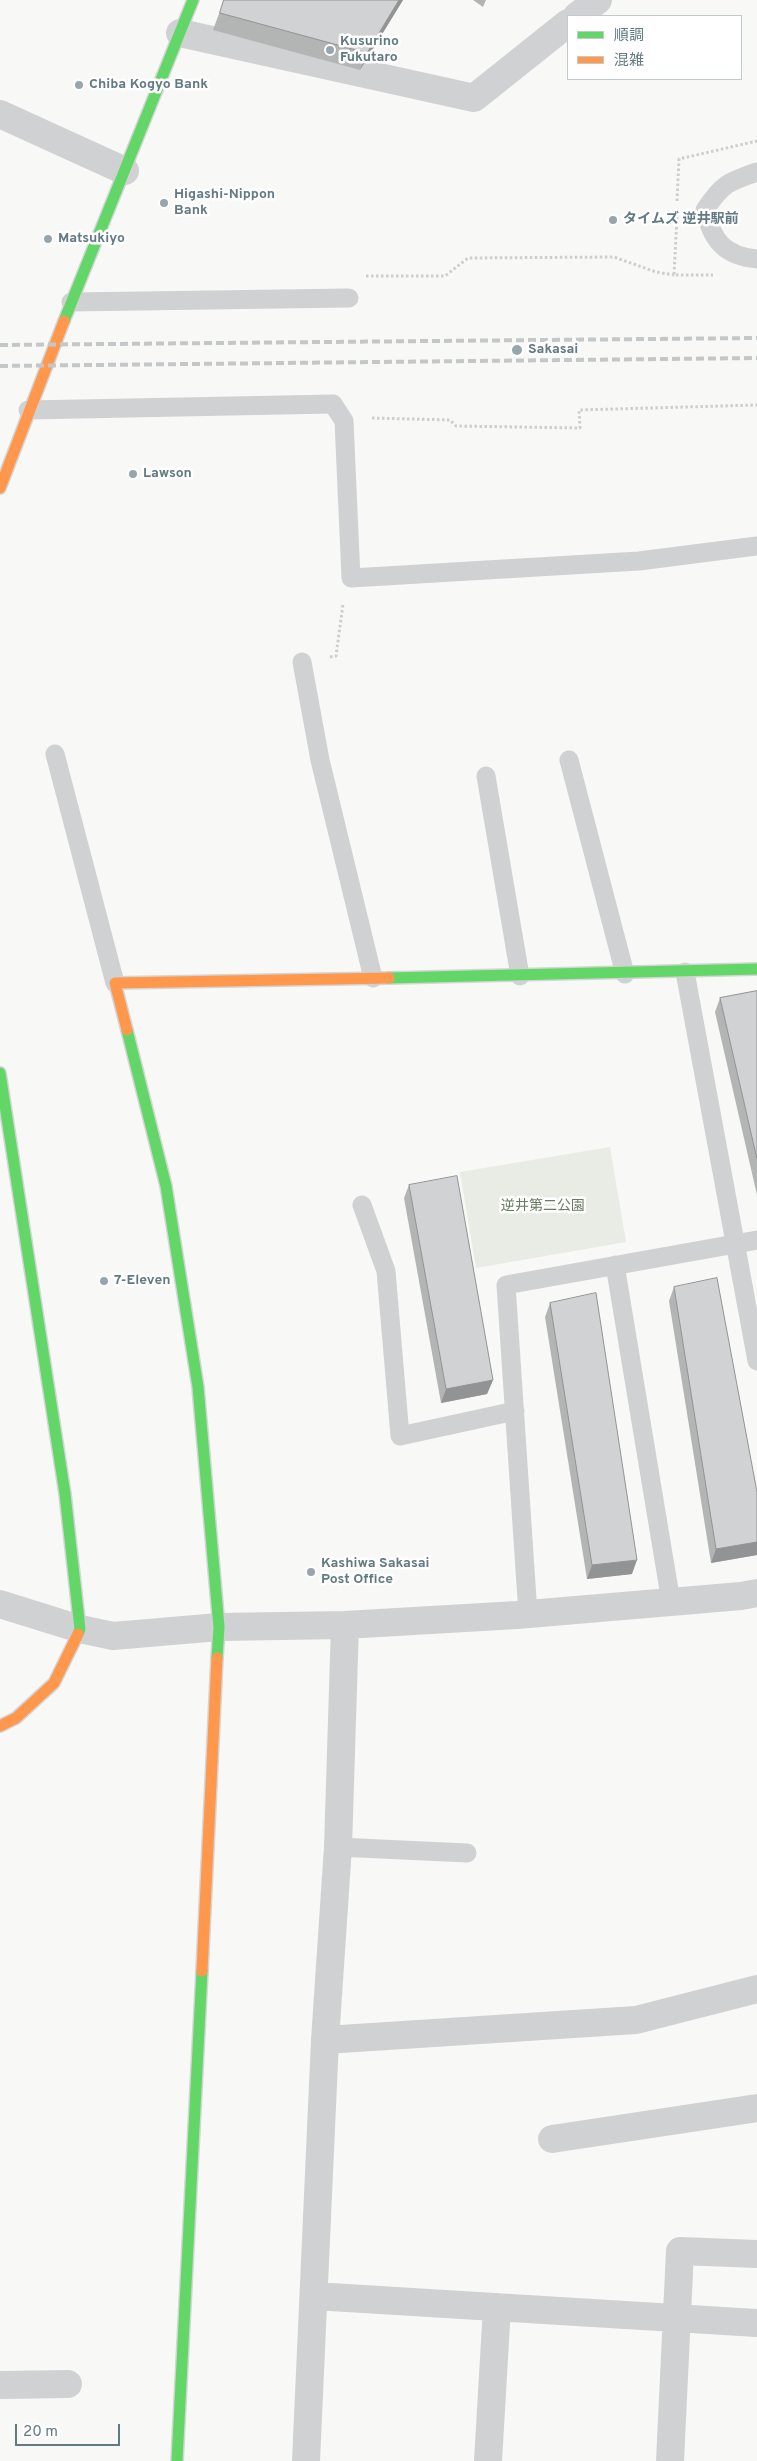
<!DOCTYPE html>
<meta charset="utf-8">
<style>
body{margin:0}
#map{position:relative;width:757px;height:2461px;overflow:hidden;background:#f8f8f7;font-family:Overpass,"Noto Sans JP",sans-serif}
canvas{display:block}
.legend{position:absolute;left:567px;top:15px;width:175px;height:65px;box-sizing:border-box;background:#fff;border:1px solid #c0cacd;margin:0;padding:6px 9px;list-style:none;font-size:15px;color:#627a83}
.legend li{display:flex;align-items:center;gap:10px;height:25px}
.legend b{width:25px;border:1px solid #c0cacd}
.scale{position:absolute;left:15px;top:2424px;width:105px;height:22px;box-sizing:border-box;border:2px solid #627a83;border-top:0;padding-left:6px;font-size:15px;line-height:18px;white-space:nowrap;color:#627a83;-webkit-text-stroke:4px #fff;paint-order:stroke}
</style>
<div id="map">
<canvas width="757" height="2461"></canvas>
<ul class="legend">
<li><b style="height:6px;background:#63d668"></b>順調</li>
<li><b style="height:6px;background:#ff974d"></b>混雑</li>
</ul>
<div class="scale">20 m</div>
</div>
<script>
const ctx = document.querySelector('canvas').getContext('2d');
ctx.lineJoin = 'round';
function fillPath(path, color) { ctx.fillStyle = color; ctx.fill(path, 'evenodd'); }
function trace(path, color, width, dash) { ctx.strokeStyle = color; ctx.lineWidth = width; ctx.lineCap = dash ? 'butt' : 'round'; ctx.setLineDash(dash || []); ctx.stroke(path); }
function drawText(font, color, halo, rows, align = 'center') {
  ctx.font = font + ' Overpass,"Noto Sans JP",sans-serif'; ctx.lineWidth = 5; ctx.setLineDash([]); ctx.textBaseline = 'middle'; ctx.strokeStyle = halo; ctx.fillStyle = color; for (const [text, x, y, turn = 0] of rows) {
    ctx.save(); ctx.translate(x, y); ctx.rotate((+turn || 0) * Math.PI / 180); ctx.textAlign = isNaN(turn) ? turn : align; if (halo) ctx.strokeText(text, 0, 0); ctx.fillText(text, 0, 0); ctx.restore();
  }
}
fillPath(new Path2D(`
 M610,1147l16,95 -150,26 -16,-96z`), '#e9ebe5');
const fast = new Path2D(`
 M64,321l129,-321
 M389,978l368,-9
 M127,1030l39,156 32,201 21,240 -2,31
 M0,1073l65,421 15,135 -2,5
 M177,2461l25,-490`);
const slow = new Path2D(`
 M0,488l64,-167
 M127,1030l-12,-47 274,-5
 M0,1726l16,-8 38,-35 24,-49
 M202,1971l15,-313`);
trace(fast, '#d4d6d6', 14);
trace(slow, '#d4d6d6', 14);
trace(new Path2D(`
 M677,201l2,-42 78,-18
 M677,217l-3,58h39
 M366,276h79l23,-18 146,-1 42,15 18,3
 M372,418l78,2 6,6 124,2 -1,-18 178,-5
 M330,657l6,-1 7,-52`), '#cdcecf', 3, [2.5, 2.5]);
trace(new Path2D(`
 M757,172c-29,10 -35,12 -52,38 7,30 19,46 52,49
 M71,302l278,-4
 M28,410l305,-6 11,17 7,157 288,-17 118,-15
 M302,662l18,98 53,218
 M55,754l60,229
 M569,760l56,214
 M486,776l34,200
 M685,972l72,389
 M362,1205l24,66 14,165 115,-25
 M615,1265l56,337
 M528,1614l-22,-329 251,-45
 M338,1847l129,6`), '#d0d1d2', 19);
trace(new Path2D(`
 M577,16l21,-16
 M180,33l294,65 94,-75
 M0,114l125,57
 M0,1604l80,25 33,7 106,-9 126,-2 172,-10 224,-19 16,-3
 M325,2040l311,-20 121,-31
 M552,2139l205,-31
 M314,2296l443,27
 M0,2385l68,-1
 M306,2461l19,-421 13,-193 7,-222
 M488,2461l9,-154
 M670,2461l10,-210 77,3`), '#d0d1d2', 28);
trace(fast, '#63d668', 11);
trace(slow, '#ff974d', 11);
trace(new Path2D(`
 M0,345l757,-7
 M0,366l757,-8`), '#c4c7c7', 4, [8, 4]);
fillPath(new Path2D(`
 M224,0h179l-43,70 -147,-40z
 M473,0h13l-3,7z
 M757,991v204l-42,-183 5,-14z
 M409,1185l84,195 -6,14 -46,9 -37,-205z
 M674,1287l83,205v63l-46,8 -42,-262z
 M550,1303l82,271 -45,5 -42,-262z`), '#b3b5b5');
fillPath(new Path2D(`
 M399,0h4l-43,70 7,-17z
 M493,1380l-6,14 -46,9 5,-14z
 M757,1542v13l-46,8 5,-14z
 M637,1560l-5,14 -45,5 5,-14z`), '#929394');
const building = new Path2D(`
 M224,0h175l-32,53 -147,-40z
 M757,991v168l-37,-161z
 M457,1176l36,204 -47,9 -37,-204z
 M717,1278l40,214v50l-41,7 -42,-262z
 M596,1293l41,267 -45,5 -42,-262z`);
fillPath(building, '#d0d2d3');
trace(building, '#929394', 1);
for (const [x, y, r, color] of [
 [330,50,5,"#96a6ac"],
 [79,85,5,"#96a6ac"],
 [164,203,5,"#96a6ac"],
 [613,220,5,"#96a6ac"],
 [48,239,5,"#96a6ac"],
 [517,350,6,"#96a6ac"],
 [133,474,5,"#96a6ac"],
 [104,1281,5,"#96a6ac"],
 [311,1572,5,"#96a6ac"]
]) { const dot = new Path2D(); dot.arc(x, y, r, 0, 2 * Math.PI); ctx.fillStyle = color; ctx.fill(dot); trace(dot, '#fff', 2); }
drawText('bold 14px', '#627a83', '#fff', [
 ["Kusurino",340,42],
 ["Fukutaro",340,58],
 ["Chiba Kogyo Bank",89,85],
 ["Higashi-Nippon",174,195],
 ["Bank",174,211],
 ["タイムズ 逆井駅前",623,220],
 ["Matsukiyo",58,239],
 ["Sakasai",528,350],
 ["Lawson",143,474],
 ["7-Eleven",114,1281],
 ["Kashiwa Sakasai",321,1564],
 ["Post Office",321,1580]
], 'left');
drawText('14px', '#6a7a61', '#fff', [
 ["逆井第二公園",543,1207]
]);
</script>
